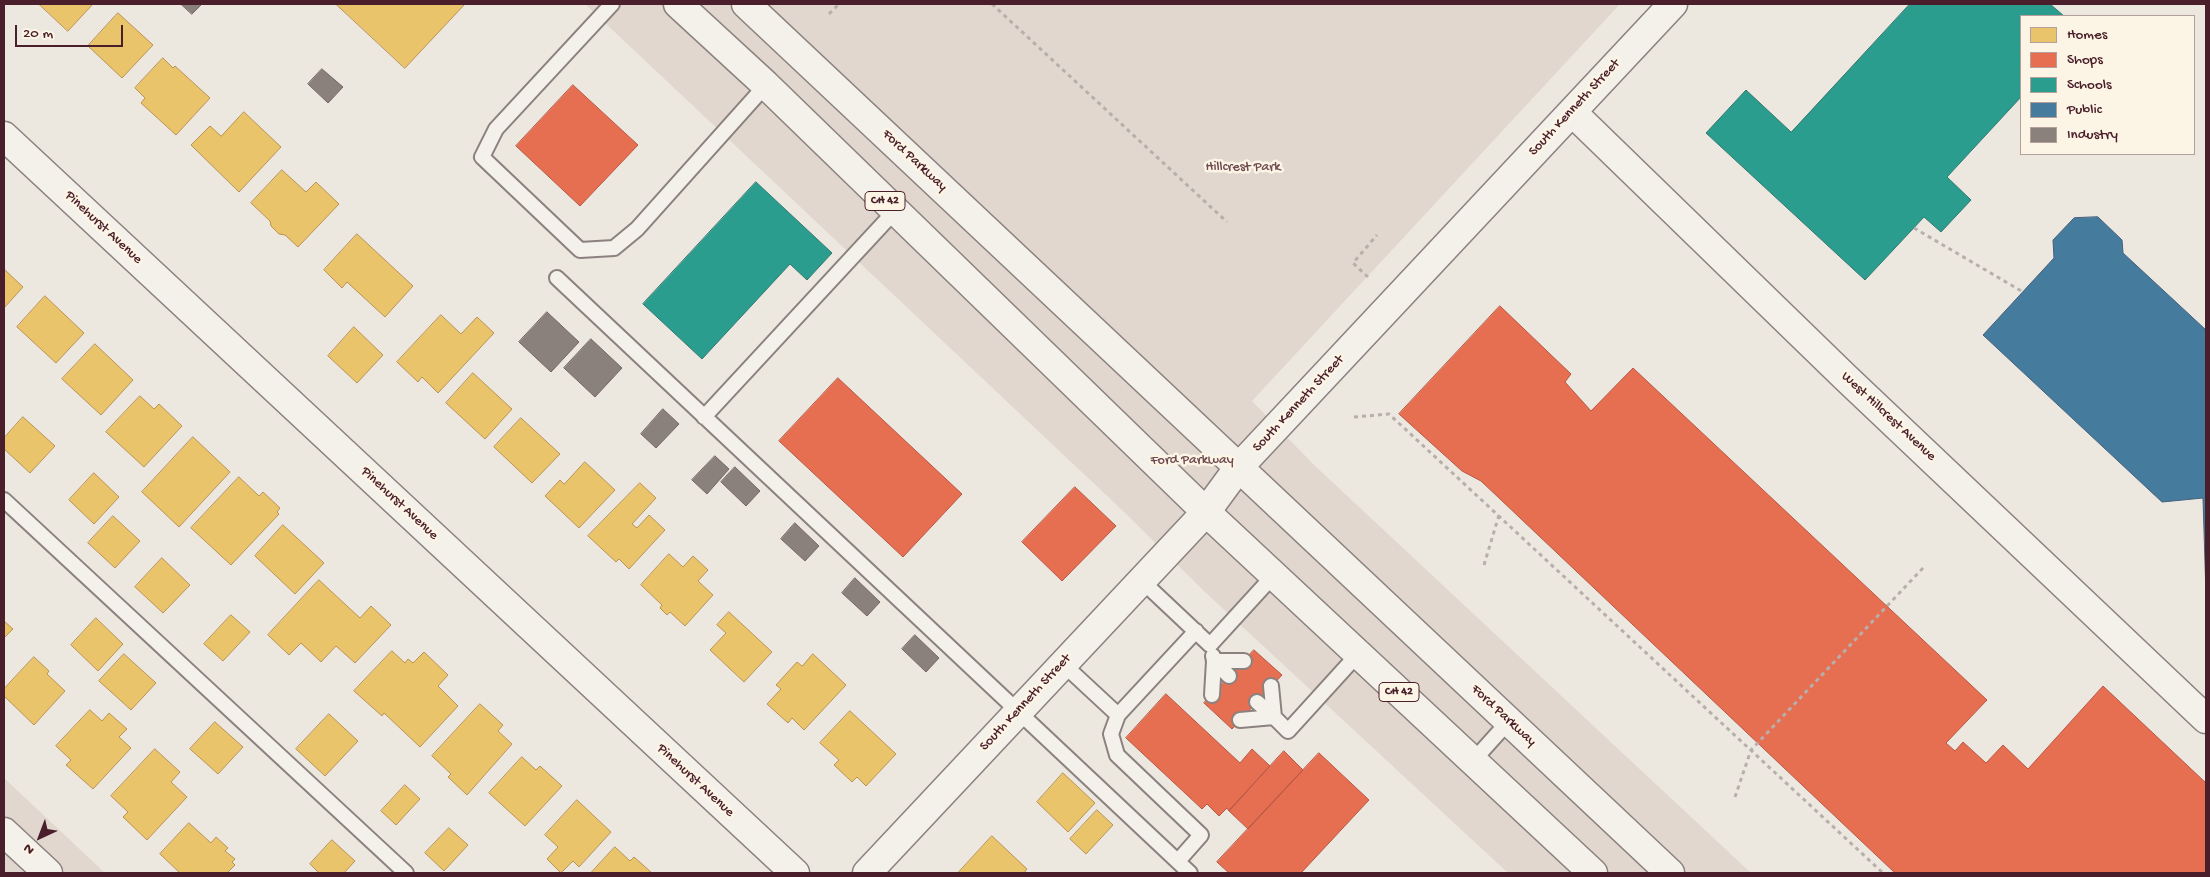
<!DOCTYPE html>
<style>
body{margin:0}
#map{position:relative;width:2210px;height:877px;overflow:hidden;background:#ece7df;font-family:"Gochi Hand",sans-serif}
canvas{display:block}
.frame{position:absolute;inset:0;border:5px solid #4a1f2b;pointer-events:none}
.legend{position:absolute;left:2020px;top:15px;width:175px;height:140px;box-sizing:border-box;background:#fcf5e5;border:1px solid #b59f9b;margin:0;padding:6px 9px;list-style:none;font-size:15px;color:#4a1f2b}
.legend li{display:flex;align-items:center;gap:10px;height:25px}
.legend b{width:25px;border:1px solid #b59f9b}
.north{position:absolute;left:15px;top:812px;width:50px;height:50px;-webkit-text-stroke:4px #fcf5e5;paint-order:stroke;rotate:223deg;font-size:14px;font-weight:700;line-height:20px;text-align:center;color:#4a1f2b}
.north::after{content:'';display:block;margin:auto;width:18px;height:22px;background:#4a1f2b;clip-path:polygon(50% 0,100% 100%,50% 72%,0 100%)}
.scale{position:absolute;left:15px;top:25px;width:108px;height:22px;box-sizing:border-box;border:2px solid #4a1f2b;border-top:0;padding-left:6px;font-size:15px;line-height:18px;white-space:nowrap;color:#4a1f2b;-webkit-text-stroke:4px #fcf5e5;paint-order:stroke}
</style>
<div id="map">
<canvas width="2210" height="877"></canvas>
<div class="frame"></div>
<ul class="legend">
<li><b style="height:14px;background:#e9c46a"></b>Homes</li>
<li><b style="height:14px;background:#e76f51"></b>Shops</li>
<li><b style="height:14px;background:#2a9d8f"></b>Schools</li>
<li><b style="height:14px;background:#457b9d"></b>Public</li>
<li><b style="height:14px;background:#8a817c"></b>Industry</li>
</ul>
<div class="north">N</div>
<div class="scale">20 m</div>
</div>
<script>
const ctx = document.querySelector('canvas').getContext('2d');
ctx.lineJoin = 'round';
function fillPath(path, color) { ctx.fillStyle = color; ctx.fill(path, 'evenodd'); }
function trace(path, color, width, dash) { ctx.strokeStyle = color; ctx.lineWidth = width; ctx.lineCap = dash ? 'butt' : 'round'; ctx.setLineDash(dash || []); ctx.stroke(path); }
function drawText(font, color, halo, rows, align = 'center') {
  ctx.font = font + ' "Gochi Hand",sans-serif'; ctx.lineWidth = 5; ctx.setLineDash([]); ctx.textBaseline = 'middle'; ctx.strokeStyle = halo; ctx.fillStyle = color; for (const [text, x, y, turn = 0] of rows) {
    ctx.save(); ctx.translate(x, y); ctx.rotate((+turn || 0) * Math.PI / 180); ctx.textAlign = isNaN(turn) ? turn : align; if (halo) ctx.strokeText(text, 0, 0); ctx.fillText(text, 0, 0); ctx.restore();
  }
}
fillPath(new Path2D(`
 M585,4h1035l-368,397 61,63 438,409h-243l-303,-281 -84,-83z
 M4,778l101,95h-101z`), '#e1d7ce');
const homes = new Path2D(`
 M39,4h54l-25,27z
 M336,4h129l-60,64z
 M118,13l35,32 -31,33 -34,-32z
 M163,58l10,10 2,-2 35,32 -34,37 -35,-32 4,-5 -10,-10z
 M244,112l37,35 -42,45 -48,-47 19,-19 11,10z
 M282,170l24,22 10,-10 23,22 -41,43 -13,-12 -6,-1 -8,-8 -1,-5 -19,-18z
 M357,234l56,52 -28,31 -38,-35 -5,6 -18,-18z
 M4,269l19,18 -19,21z
 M45,296l39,37 -28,30 -39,-36z
 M441,315l20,19 16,-17 17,16 -56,60 -16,-16 -4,5 -21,-20z
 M354,327l29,28 -26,28 -29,-27z
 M95,344l38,36 -32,35 -39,-36z
 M473,373l39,36 -27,30 -39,-36z
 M140,396l14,13 5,-5 23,22 -38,41 -38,-35z
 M23,417l32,29 -25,27 -26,-24v-11z
 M521,418l39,36 -28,29 -38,-36z
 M193,437l37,35 -51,55 -37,-35z
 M585,462l30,28 -36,38 -34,-32 15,-16 4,4z
 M94,473l25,24 -25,27 -25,-24z
 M239,477l20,19 4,-4 17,16 -3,4 2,2 -48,51 -40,-37z
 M640,483l16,15 -24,26 5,4 12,-13 16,15 -36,39 -10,-10 -3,3 -28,-26z
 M113,516l27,25 -25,27 -27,-25z
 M283,525l41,38 -29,31 -40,-38z
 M669,554l14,13 10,-11 15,14 -10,11 15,14 -28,31 -15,-14 -3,3 -7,-7 2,-3 -21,-20z
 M162,558l28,27 -27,28 -28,-26z
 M319,580l41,38 11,-12 20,19 -36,38 -19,-17 -15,16 -20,-19 -12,12 -21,-20z
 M729,612l43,40 -28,30 -34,-32 16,-17 -9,-8z
 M231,615l19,17 -27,29 -19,-17z
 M96,618l27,26 -25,27 -27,-26z
 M4,621l9,8 -9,9z
 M392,651l13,12 3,-4 5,4 11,-11 24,23 -10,11 20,20 -38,41 -36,-34 -2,3 -28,-25z
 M124,654l32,29 -25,27 -32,-29z
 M813,654l33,31 -42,45 -12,-12 -4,5 -21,-19 14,-15 -5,-4 21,-23 5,4z
 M34,657l15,14 -2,3 18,17 -31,34 -30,-29v-7z
 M480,704l23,21 -5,6 14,13 -45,51 -19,-18 3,-3 -19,-18z
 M90,710l12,11 7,-8 18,16 -8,8 12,11 -38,41 -27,-24 5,-5 -15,-14z
 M850,711l46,43 -30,32 -9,-9 -5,5 -18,-17 5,-5 -19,-17z
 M329,714l29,27 -33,35 -29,-27z
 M215,722l28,25 -25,27 -28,-25z
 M155,749l25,23 -9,10 16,15 -40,43 -24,-23 5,-5 -17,-16z
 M522,757l14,13 4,-4 22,20 -37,40 -36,-33z
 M1063,773l32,30 -27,29 -31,-30z
 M405,785l15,14 -24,26 -15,-14z
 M577,800l34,32 -32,35 -6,-6 -12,12 -14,-14 11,-12 -13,-12z
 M1097,810l16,15 -27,29 -16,-15z
 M189,823l22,20 5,-6 12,11 -3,3 10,8 -3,3 3,3 -8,8h-47l-20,-19z
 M449,828l19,17 -24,26 -19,-18z
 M992,836l35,33 -3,4h-66z
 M332,840l23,21 -11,12h-25l-9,-9z
 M615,847l15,14 4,-4 18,16h-61z`);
fillPath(homes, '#e9c46a');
trace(homes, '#b99257', 1);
const shops = new Path2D(`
 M573,85l65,60 -58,61 -64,-60z
 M1500,306l71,68 -6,8 26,29 42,-43 354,332 -41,43 9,8 8,-9 23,21 17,-18 25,24 75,-83 103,97v90h-311l-414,-392 -19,-10 -63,-57z
 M838,378l124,116 -59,63 -124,-116z
 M1075,487l41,39 -54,55 -40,-39z
 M1254,650l28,25 -50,54 -28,-26z
 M1166,694l74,69 12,-14 18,17 -41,45 -2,-3 -8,8 -12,-12 -5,5 -76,-71z
 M1284,751l19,19 -55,59 -19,-18z
 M1319,753l50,47 -68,73h-72l-12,-11z`);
fillPath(shops, '#e76f51');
trace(shops, '#b85746', 1);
const schools = new Path2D(`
 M1910,4h140l14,12h-43v81l-74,80 24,23 -30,32 -17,-15 -59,63 -159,-147 40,-43 45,42z
 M756,182l76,71 -25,27 -17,-16 -88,95 -59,-55z`);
fillPath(schools, '#2a9d8f');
trace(schools, '#347771', 1);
const public = new Path2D(`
 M2098,217l24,23 1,13 83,77v265l-3,-97 -41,4 -179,-167 71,-77 -1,-18 21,-22z`);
fillPath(public, '#457b9d');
trace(public, '#465f7b', 1);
const industry = new Path2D(`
 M181,4h21l-10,10z
 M322,69l21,18 -15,16 -20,-19z
 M547,312l32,30 -28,30 -32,-30z
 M591,339l31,29 -27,29 -31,-29z
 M663,409l16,15 -23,24 -15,-14z
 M715,456l14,13 -22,25 -15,-14z
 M735,467l25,24 -14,15 -25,-24z
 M795,523l24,23 -14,15 -24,-22z
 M855,578l25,24 -13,14 -25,-23z
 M915,635l24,23 -13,14 -24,-23z`);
fillPath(industry, '#8a817c');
trace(industry, '#776464', 1);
const service = new Path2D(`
 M612,4l-116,125 -14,28 98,93 34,-2 23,-19 129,-144
 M557,278l633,595
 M704,417l191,-206
 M4,500l402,373
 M1141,580l69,65 64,-70
 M1213,656l1,5 15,15
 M1062,663l56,52 78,-84
 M1271,686l3,31
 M1212,695l2,-34h30
 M1257,702l17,15
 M1118,715l-7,19 6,21 84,80 -23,26
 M1240,720l34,-3 14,14 70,-77
 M1473,761l36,-40`);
const minor = new Path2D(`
 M1572,112l273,265 361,342
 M4,136l791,737
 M867,873l339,-361 33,-45 434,-463`);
const tertiary = new Path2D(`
 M4,832l44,41`);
const primary = new Path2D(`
 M678,4l88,81 440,427 387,361
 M746,4l924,869`);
trace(service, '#8b817f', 18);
trace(minor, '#8b817f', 31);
trace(tertiary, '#8b817f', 31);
trace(primary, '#8b817f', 31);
trace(new Path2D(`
 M992,4l235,218
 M829,14l10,-10
 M1914,228l109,64
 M1368,277l-15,-14 24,-28
 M1354,417l35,-3 494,459
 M1484,565l15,-50
 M1735,797l16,-47 172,-182`), '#b6afac', 3, [4, 4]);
trace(service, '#f4f0ea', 14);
trace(minor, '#f4f0ea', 28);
trace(tertiary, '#f4f0ea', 28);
trace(primary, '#f4f0ea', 28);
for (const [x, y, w] of [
 [885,201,40],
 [1399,692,40]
]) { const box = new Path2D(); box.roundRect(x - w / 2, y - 9.5, w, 19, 4); ctx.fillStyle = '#fcf5e5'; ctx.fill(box); trace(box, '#4a1f2b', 1); }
drawText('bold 12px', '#4a1f2b', null, [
 ["CH 42",885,201],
 ["CH 42",1399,692]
]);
drawText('14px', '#4a1f2b', '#fcf5e5', [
 ["South Kenneth Street",1575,108,-47],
 ["Ford Parkway",914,161,43],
 ["Pinehurst Avenue",103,228,43],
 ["South Kenneth Street",1299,404,-47],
 ["West Hillcrest Avenue",1888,417,43],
 ["Pinehurst Avenue",399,504,43],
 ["South Kenneth Street",1026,703,-47],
 ["Ford Parkway",1503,716,43],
 ["Pinehurst Avenue",695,781,43]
]);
drawText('14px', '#6e4a50', '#fcf5e5', [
 ["Hillcrest Park",1243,168],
 ["Ford Parkway",1192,461]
]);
</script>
